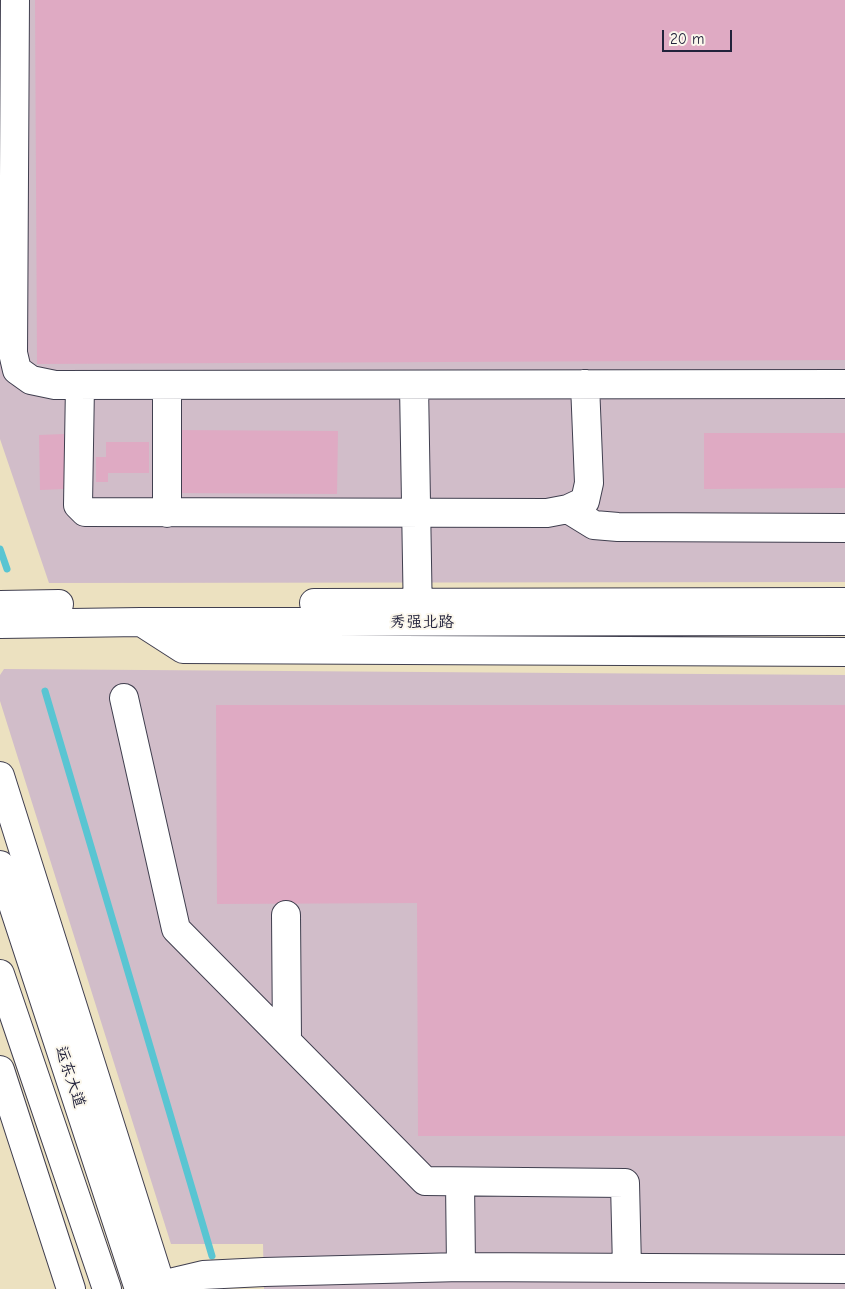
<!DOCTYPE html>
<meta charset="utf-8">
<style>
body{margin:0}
#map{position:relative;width:845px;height:1289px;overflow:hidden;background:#ece1c0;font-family:"Comic Neue",sans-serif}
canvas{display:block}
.scale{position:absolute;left:662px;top:30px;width:70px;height:22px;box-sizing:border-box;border:2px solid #22223b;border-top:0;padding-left:6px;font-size:15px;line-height:18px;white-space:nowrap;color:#22223b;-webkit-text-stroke:4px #fbf7ec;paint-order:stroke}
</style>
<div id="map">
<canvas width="845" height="1289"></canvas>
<div class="scale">20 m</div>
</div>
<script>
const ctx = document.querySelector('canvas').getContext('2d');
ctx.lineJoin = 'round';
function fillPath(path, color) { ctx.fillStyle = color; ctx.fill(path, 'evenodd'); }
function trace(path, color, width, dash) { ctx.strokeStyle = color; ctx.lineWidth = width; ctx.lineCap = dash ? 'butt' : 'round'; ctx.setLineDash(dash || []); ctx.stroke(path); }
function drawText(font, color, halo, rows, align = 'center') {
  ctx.font = font + ' "Comic Neue","LXGW WenKai TC",sans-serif'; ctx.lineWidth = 4; ctx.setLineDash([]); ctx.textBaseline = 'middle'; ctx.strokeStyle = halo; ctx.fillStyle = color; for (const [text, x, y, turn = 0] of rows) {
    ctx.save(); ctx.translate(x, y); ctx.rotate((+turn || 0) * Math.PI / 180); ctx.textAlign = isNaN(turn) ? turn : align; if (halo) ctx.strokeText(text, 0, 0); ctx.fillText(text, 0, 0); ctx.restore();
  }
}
fillPath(new Path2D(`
 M0,0h845v582l-796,1 -49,-144z
 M4,669l841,6v614h-581l-1,-45h-92l-171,-543v-26z`), '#d1bdc9');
trace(new Path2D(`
 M0,549l7,20
 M45,691l167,565`), '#59c5d2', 7);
fillPath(new Path2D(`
 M35,0h810v360l-808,4z
 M173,430l165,1 -1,63 -165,-1z
 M704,433h141v55l-141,1z
 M64,434l1,55 -25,1 -1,-55z
 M106,442h43v31h-41v9h-12v-25h10z
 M216,705h629v431h-427l-1,-233 -200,1z`), '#dfaac3');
const minor = new Path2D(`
 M15,0l-2,353 4,17 14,10 24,5 790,-1
 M80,385l-2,120 7,7 462,1 21,-4 17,-8 4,-18 -4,-99
 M414,385l4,236
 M568,509l26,16 24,2 227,1
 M167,513v-128
 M314,603l531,-1
 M0,605l59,-1
 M141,622l42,27 662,3
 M0,624l141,-2 704,-1
 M124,698l52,231 249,252 200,2 2,85
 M0,776l162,513
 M286,915l1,126
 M0,1070l71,219
 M460,1182l1,85
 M144,1289l59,-14 61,-3 197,-5 384,2`);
const major = new Path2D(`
 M0,865l139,424
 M0,974l107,315`);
trace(minor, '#403f4f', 30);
trace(major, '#403f4f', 30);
trace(minor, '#fff', 28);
trace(major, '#fff', 28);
drawText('16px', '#22223b', '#fbf7ec', [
 ["秀强北路",422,622],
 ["运东大道",70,1077,72]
]);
</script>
